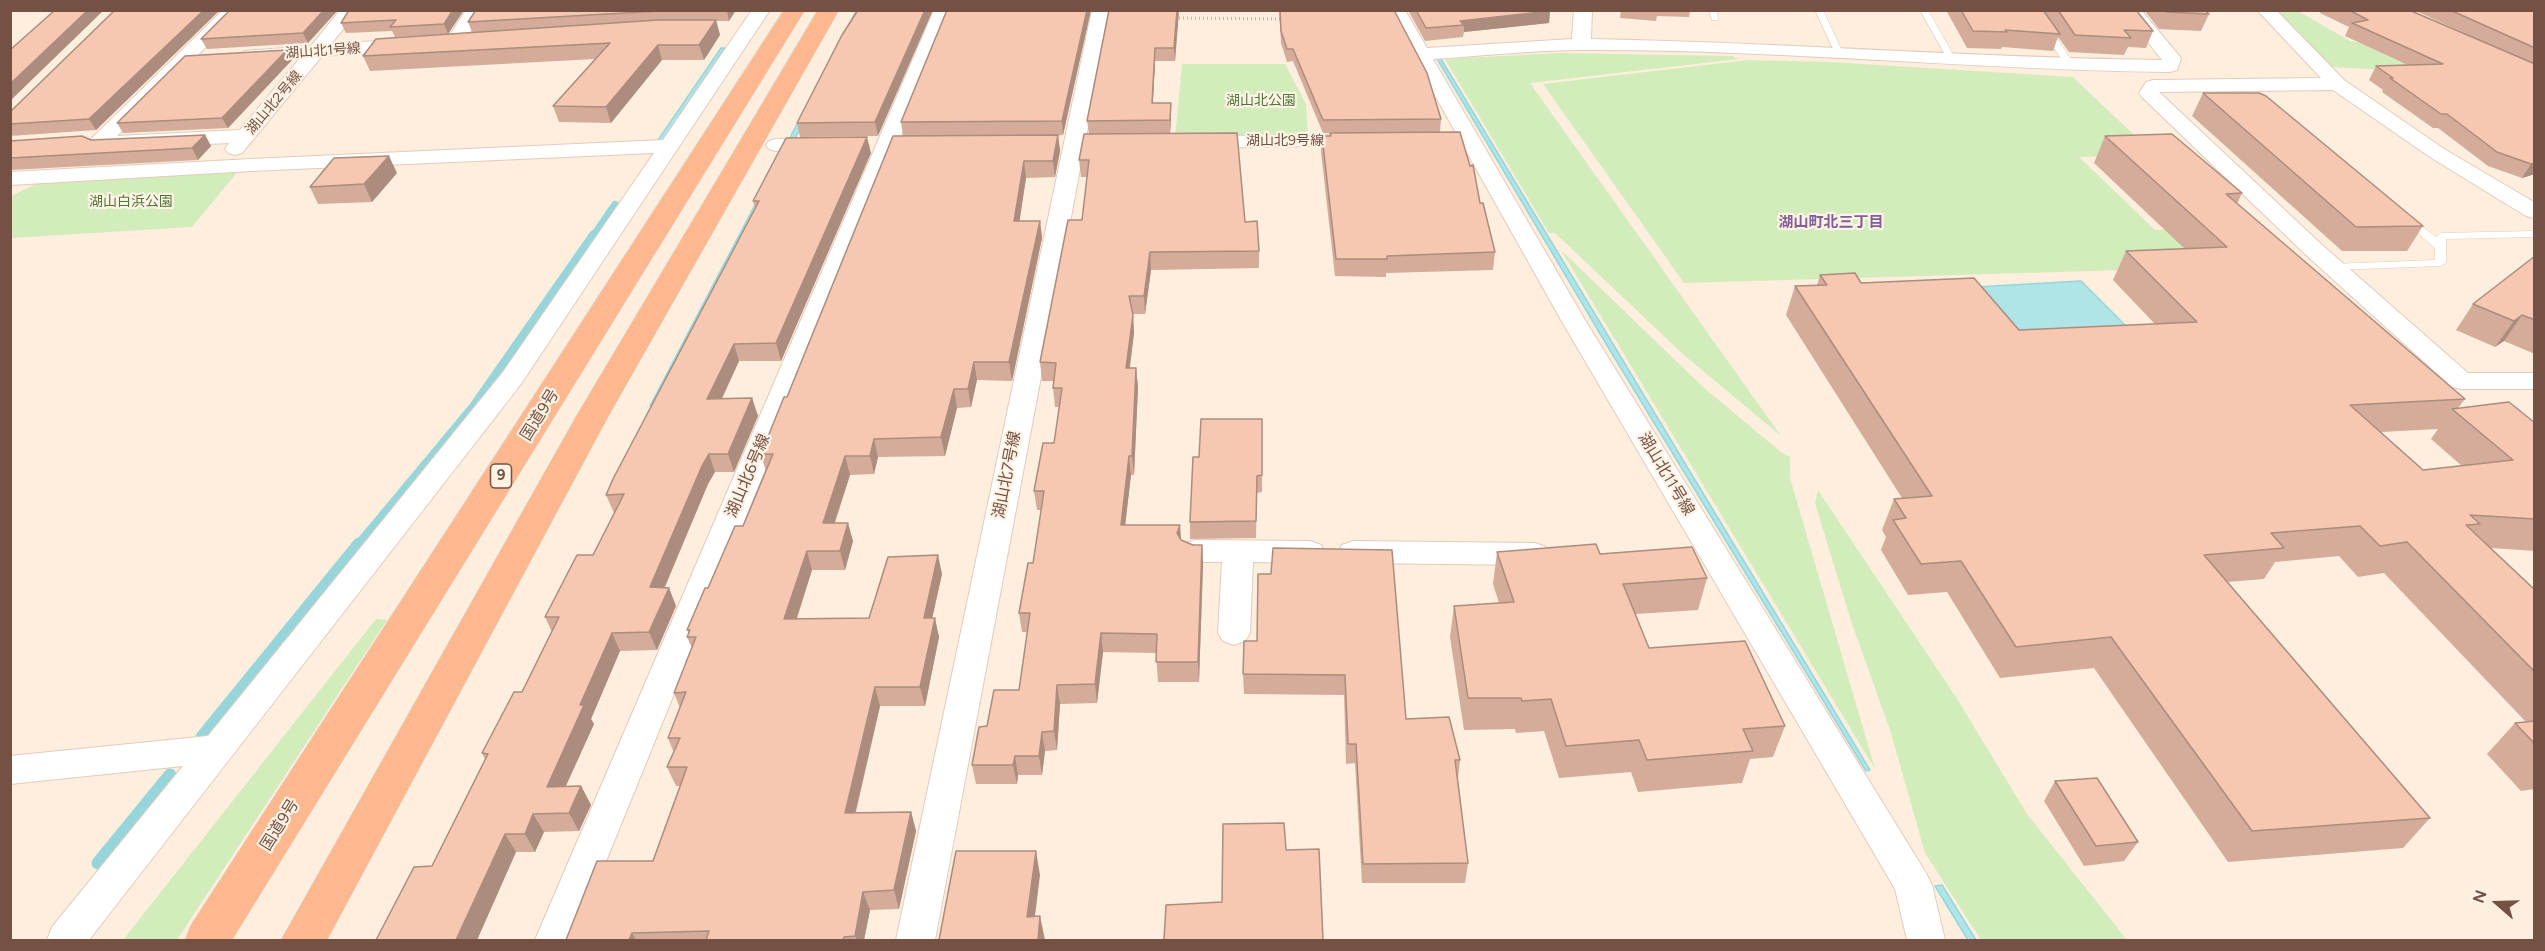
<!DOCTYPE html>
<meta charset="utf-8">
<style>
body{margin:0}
#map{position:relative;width:2545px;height:951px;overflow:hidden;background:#feeedd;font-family:Figtree,sans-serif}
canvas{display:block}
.frame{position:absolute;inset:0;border:12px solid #755144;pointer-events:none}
.north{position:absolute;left:2467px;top:873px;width:60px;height:60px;-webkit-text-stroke:4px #fff3e5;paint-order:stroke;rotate:290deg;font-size:16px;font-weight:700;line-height:24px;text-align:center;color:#755144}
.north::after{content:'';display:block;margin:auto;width:21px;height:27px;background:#755144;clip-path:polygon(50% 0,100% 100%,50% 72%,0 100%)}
</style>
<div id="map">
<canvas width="2545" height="951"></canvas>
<div class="frame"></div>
<div class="north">N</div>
</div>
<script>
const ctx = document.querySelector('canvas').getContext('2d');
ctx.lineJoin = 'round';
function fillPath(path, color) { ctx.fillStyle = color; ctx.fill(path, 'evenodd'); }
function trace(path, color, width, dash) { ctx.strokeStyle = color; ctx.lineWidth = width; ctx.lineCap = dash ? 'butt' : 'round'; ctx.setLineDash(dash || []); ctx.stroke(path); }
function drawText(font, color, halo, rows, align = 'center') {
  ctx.font = font + ' Figtree,"Noto Sans JP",sans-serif'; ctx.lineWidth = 4.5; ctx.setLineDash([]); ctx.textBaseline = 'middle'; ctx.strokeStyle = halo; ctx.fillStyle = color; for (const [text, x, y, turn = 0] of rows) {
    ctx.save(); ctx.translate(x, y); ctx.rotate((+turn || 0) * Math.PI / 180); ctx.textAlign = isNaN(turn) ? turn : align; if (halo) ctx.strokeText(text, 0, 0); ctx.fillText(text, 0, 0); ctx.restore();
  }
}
fillPath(new Path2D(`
 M2275,11h23l52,30 28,3 156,63 -125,-36 -79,-4z
 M1559,53l173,3 7,3 -209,24 251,353 -96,-80 -130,-123h-6l-104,-174z
 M1748,60l82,2 243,15 82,78 -76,2 76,73 80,-2 30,38 -581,17 -141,-199z
 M1182,64h103l21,40 2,33 -133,2z
 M240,169l-48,58 -181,11v-42l29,-14z
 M1561,250l142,137 79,66 8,4v21l85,291z
 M1818,490l138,207 71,117 100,126h-146l-56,-87 -35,-123 -39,-109 -36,-118z
 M376,619l11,1 -210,320h-54z`), '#d3ecbb');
const water = new Path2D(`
 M856,11h6l-111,211 -89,184h-12z
 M721,48h4l-64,95h-5z
 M1436,57l5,2 429,711 -4,1 -258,-424z
 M2081,281l50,50 -130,7 -42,-50z
 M1942,885l34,55h-8l-33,-54z`);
fillPath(water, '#b0e5e8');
trace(water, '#96d6db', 1.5);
trace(new Path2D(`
 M593,237l22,-32`), '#96d6db', 8);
trace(new Path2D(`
 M358,546l115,-138 121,-173`), '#96d6db', 10);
trace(new Path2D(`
 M202,737l157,-193
 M98,863l72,-88`), '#96d6db', 13);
const service = new Path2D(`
 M1709,10h8l1,10h-6z
 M1815,10h8l20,43 -1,2 -7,-2z
 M1920,10h8l28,50 -1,2 -7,-2z
 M2028,10h9l38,55 -2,2h-6z
 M2408,216l28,21 5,-4 93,-2v6l-88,2v24l-6,3 -107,4 -6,-3 6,-3 102,-4v-12l-31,-27 -1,-2z`);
const minor = new Path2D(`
 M223,10h20l-126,126 123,-6 61,-73 -50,4 -7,-2 -2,-4 2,-4 67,-5 29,-36h19l-28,34 78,-5 7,2 2,4 -2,4 -7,2 -87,5 -80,97 -7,2 -7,-2 -3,-4 4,-6 -131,6 -7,-2 -3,-4 3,-4z
 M466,10h18l-22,35h-14l-2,-4z
 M752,10h18l-249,374 -432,556h-42l5,-13 131,-161 -173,18v-28l198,-20 295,-364 151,-219 -403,18 -241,14v-13l241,-13 412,-19z
 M934,10h18l-378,930h-39z
 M1092,10h18l-175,930h-39z
 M1387,10h18l22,38 145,-9 2,-29h18l-1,29c190,3 380,19 571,21l-40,-50h19l40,48 -4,12 -7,2c-196,-2 -391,-23 -587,-22 -50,0 -100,6 -150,9l152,261 341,553 6,12 13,55h-38l-12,-51 -334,-569z
 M2257,10h19l68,70 100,69 90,53v16l-8,-2 -96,-59 -97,-67 -174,2 162,152 147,129h66v16h-73l-9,-2 -147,-133 -163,-157 -3,-4 7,-11 7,-2 168,-2z
 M1359,135l7,2 3,4 -3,4 -165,3 -7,-2 -3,-4 3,-4 7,-2z
 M822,138l7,2 3,4 -3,4 -53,3 -7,-2 -3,-4 3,-4 7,-2z
 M1195,540l115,1 11,4 4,7 -4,7 -11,4 -57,-1 -3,71 -5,8 -11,4 -11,-4 -5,-8 4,-71h-27l-11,-4 -4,-7 4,-7z
 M1353,541l182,2 11,4 4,7 -4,7 -11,4 -182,-2 -11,-4 -4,-7 4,-7z`);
const trunk = new Path2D(`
 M784,10h21l-573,930h-47l6,-15z
 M818,10h21l-230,405 -282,525h-46l296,-525z`);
trace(service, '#e4cbbc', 1);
trace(minor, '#e4cbbc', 2);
trace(trunk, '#dbd2ce', 1);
trace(new Path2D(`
 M1175,18l107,1`), '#daab96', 3, [1, 3]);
fillPath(service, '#fff');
fillPath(minor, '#fff');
fillPath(trunk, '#feb890');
fillPath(new Path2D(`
 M115,10h105l-124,120 -86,6v-24z
 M338,10l-30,33 -101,6 -6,-10z
 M349,10h115l-16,24 -53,3 -3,-6 -46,2 -5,-10z
 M476,10h260l-7,11h-13l4,14 -16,25h-42l-51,63 -52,-1 -6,-16 42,-47 -225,12 -7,-15 109,-24 -4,-10z
 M858,10l20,126 -78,1 -3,-14z
 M1091,10l-28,125 -160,1 -2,-14z
 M1179,10l-4,51h-20l-2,42h18v14l-1,17 75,88 14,29v17l-108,2 -6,44h-12l1,19 -4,35h6l2,19 -4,88h-3l-6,50h55l1,15 12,5h9l1,19 -4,118h-41l-2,-29 -53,-1 -6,51 -37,1 -3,46 -12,1 -3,24h-24l-1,9h-41l-4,-19 15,-39 32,-36 8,-58h-5l-3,-19 14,-50 8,-53h-4l-3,-19 20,-48 6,-36h-5l-2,-19 1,-7h-12l-2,-19 42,-142 5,-43h-6l-2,-17 10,-26 -2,-13z
 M1279,10h115l47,109 -1,13 -117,1 -30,-72 -6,1 -6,-19z
 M1408,10h142l-1,13 -85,9 -1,5 -38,4z
 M1621,10h69l-1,7 -32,-1 -1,5 -36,-3z
 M1946,10h194l-1,4 14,17 -7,17 -18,-1 -4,8 -55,-3 -11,-15 -5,14 -51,-4 -1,2 -34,-1z
 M2144,10h61l4,4 -8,17 -42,-2z
 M2321,10h88l81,35 -76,-35h121v164l-13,4 -34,-12 -50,-38h-5l-51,-36 1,-2 -14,-10 7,-14 32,-1 -63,-29 4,-9 -29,-14z
 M292,60l-64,68 -105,5 -6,-10z
 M2203,93l220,133 -16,25h-65l-150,-135z
 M1330,133l150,70 15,49 -2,18 -107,3v4l-51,-1 -14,-124 1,-16h8z
 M205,135l6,11 -13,14 -188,10v-29l81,-1z
 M1058,135l2,16 -5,26 -29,1 -7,43h21l2,17 -30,143 -35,-1 -6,27 -14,1 -12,48 -67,1 -4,17 -24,1 -15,48 18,18 -8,29h-33l-15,49 72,-1 73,-44 -10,44 7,19 -14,69h-45l-24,106h55l5,19 -17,78 -29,1 -6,30h-298l87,-79 27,-75h-4l-9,-19 7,-14 -6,-15 12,-30 -6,-15 18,-45 -5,-11 2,-3 -2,-4 21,-42 35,-62 23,-54 -5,-18 26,-57 106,-261z
 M2105,136l137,57 -5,11 228,195 -7,9 77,15v128l-44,-3 44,42v199l-14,2 -34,-37 28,-31 11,-1 -142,-149 -26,4 -19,-21 -64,6 -11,17 -37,3 203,236 -27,30 -175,14 -134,-194 -94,10 -53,-86 -39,3 -27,-45 5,-13 -4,-7 12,-31 8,-1 -116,-183 9,-29 22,-1 3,-10 41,8 158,47 136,-6 -42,-44 13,-29 59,-2 -91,-86zM2438,429l-7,10 31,27 -39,4 -42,-38z
 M871,153l-90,208h-42l-17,38 30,-1 6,18 -24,56h-19l-7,12 -43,103 4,1 7,18 -19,44 -37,1 -29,68 3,5 -28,62h15l10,19 -12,26 -35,1 -9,20h-19l-39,88h-101l56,-74 53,-107 -3,-6 40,-61 30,-60 -7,-15 48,-62 21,-42 -8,-18 149,-287 -2,-7z
 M397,173l-25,29 -54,2 -8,-17z
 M2535,256v98l-31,-13 -9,6 -39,-17 17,-26z
 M1262,419v73l-5,1 -1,45 -66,1v-17l9,-65z
 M1497,552l103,2 107,24 -9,32 -63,4 14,34 136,78 -12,31 -23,2 -8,24 -104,9 -7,-20 -72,6 -15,-47 -28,2 -1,-4 -51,1 -14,-93 4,-31 45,-3 -6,-19z
 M1271,574l135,145 54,41 -2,19 10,84 -3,20h-103l-7,-120 -9,1 -2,-69 -100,-1 -1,-20 14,-33z
 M2055,781l83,61 -14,19 -40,5 -40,-65z`), '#d4ac99');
fillPath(new Path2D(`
 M88,10h16l-94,91v-17z
 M204,10h16l-124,120 -7,-11z
 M324,10h14l-30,33 -5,-10z
 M453,10h11l-16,24 -4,-10z
 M736,10l-7,11 -2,-10z
 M925,10h8l-55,126 -3,-14z
 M1087,10h4l-28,125 -1,-14z
 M1177,10h2l-4,51 -1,-13z
 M1550,11l-1,12 -85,9v-7l-4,-4z
 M716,20l4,15 -16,25 -5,-15z
 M658,45l4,15 -51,63 -5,-16z
 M1155,48v13l-3,56v-14z
 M287,50l5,10 -64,68 -6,-10z
 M1171,103v14l-1,17v-14z
 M205,135l6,11 -13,14 -6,-12z
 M1058,135l2,16 -5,26 -2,-16z
 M867,137l4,16 -90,208 -5,-18z
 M389,156l8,17 -25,29 -8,-18z
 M1024,161l2,17 -9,60 -3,-17z
 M2535,163v11l-13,4 9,-14z
 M1040,221l2,17 -30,143 -3,-19z
 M1150,252l1,18 -6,44 -1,-18z
 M1133,315l1,18 -7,54 -1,-19z
 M2522,315l-18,26 -9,6 19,-26z
 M734,344l5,17 -26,56 -6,-18z
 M974,362l3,18 -6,27 -3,-18z
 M1136,368l2,19 -4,88 -2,-19z
 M954,389l3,19 -12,48 -4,-19z
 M752,398l6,18 -24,56 -6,-18z
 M874,439l4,18 -4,17 -4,-18z
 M709,454l6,18 -7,12 -51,121 -7,-18 52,-121z
 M845,456l5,19 -22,67 -5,-19z
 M1129,456l2,19 -8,69 -2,-19z
 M848,523l5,18 -8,29 -5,-19z
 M1180,525l1,20 -4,-12z
 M1202,545l1,19 -4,118 -1,-20z
 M807,551l5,19 -22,68 -6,-19z
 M938,555l4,19 -14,63 -4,-19z
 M669,588l7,18 -19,44 -8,-18z
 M935,618l4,19 -14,69 -5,-19z
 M612,633l8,18 -29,68 3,5 -37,81 -10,-18 33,-82z
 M1101,633l2,19 -6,51 -2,-19z
 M1057,685l3,19 -3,46 -3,-19z
 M875,687l5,19 -29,125 -6,-18z
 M1042,732l3,19 -3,24 -3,-19z
 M1015,756l3,19 -1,9 -4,-19z
 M581,786l10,19 -12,26 -10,-18z
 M911,812l5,19 -17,78 -5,-19z
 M533,814l11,18 -9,20 -10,-18z
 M505,834l11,18 -39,88h-21z
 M1036,851l4,24 -8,65 -5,-23z
 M863,892l7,18 -6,30h-7l-2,-4z
 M1040,916l5,24h-7z
 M632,933l4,7h-7z`), '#ac8c7d');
const building = new Path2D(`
 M55,10h33l-78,74v-34z
 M115,10h89l-115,109 -79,5v-12z
 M230,10h94l-21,23 -102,6z
 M349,10h104l-9,14 -54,3 6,-7 -55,3z
 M476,10h251l-68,1 -191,11z
 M858,10h67l-50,112 -78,1 45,-88z
 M947,10h140l-25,111 -161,1z
 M1109,10h68l-3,38h-19l-3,55h19l-1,17 -83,1z
 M1280,10h114l33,63 14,46 -118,1 -30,-71h-6l-6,-18z
 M1416,10h134v1l-90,10 4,4 -38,3z
 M1961,10h82l17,24 -55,-4 2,2 -34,-1z
 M2058,10h78l17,21 -29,-1 7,8 -56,-3z
 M2165,10h40l4,4 -42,-2z
 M2349,10h60l126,54v99l-4,1 -34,-12 -50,-38h-6l-51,-36h3l-17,-12 67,-2 -91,-41 16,-3z
 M2450,10h85v38z
 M658,20h58l-17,25h-41l-52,62 -53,-1 57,-63 -247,13 13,-17z
 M287,50l-65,68 -105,5 68,-67z
 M2203,93h56l7,3 157,130 -67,1z
 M1460,132l10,34 3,-1 7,38h3l12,49 -108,4v3h-51l-14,-123h9l-1,-3z
 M1237,133l8,89 12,-1 2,30 -109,1 -6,44h-15l4,19 -7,53h10l-4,88h-3l-8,69h59l-3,8 4,7 12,5h9l-4,117h-42l1,-28 -56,-1 -6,51 -38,1 -3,46 -12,1 -3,24h-24l-2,9h-41l7,-38 8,-1 7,-36h25l11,-77h-11l9,-50h5l11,-72h-10l9,-48h11l8,-55h-9l3,-25 -16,-1 28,-142h14l7,-60h-10l5,-26z
 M2172,134l70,59 -16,1 239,205 -115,6 73,65 90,-10 -61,-51 57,-7 26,21v96l-65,-4 10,9 -14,1 69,65v82l-128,-130 -27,4 -20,-20 -89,7 13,15 -80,7 226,263 -178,13 -141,-194 -95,10 -55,-86 -40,3 -28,-44 13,-2 -12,-19 38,-3 -137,-210 32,-1 -7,-10 35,-2 6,10 113,-5 45,52 178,-8 -71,-71 101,-4 -122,-111z
 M205,135l-13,13 -182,10v-17l72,-5 9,4z
 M1058,135l-5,26h-29l-10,60h26l-31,141h-35l-6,27h-14l-13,48 -67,2 -4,17h-25l-22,67h25l-8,28h-33l-23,68 85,-1 19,-61 50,-2 -14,63h11l-15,69h-45l-30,126 66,-1 -17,78 -31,2 -8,44 -11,1 -1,3h-137l3,-9 -77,2 -3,7h-63l31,-79h56l34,-94h-20l13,-29h-12l18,-46 -12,1 22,-56h-9l3,-7h-3l18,-42h3l27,-62h8l30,-72h-12l23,-57h3l106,-261z
 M867,137l-91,206 -42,1 -27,55 45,-1 -24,56h-19l-7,12 -52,121 19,1 -20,44 -37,1 -32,72h4l-37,82 34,-1 -12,27 -36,1 -8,20h-20l-49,106h-80l38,-73 18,-1 56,-112 -6,-1 32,-61h8l37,-75h-14l32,-62h16l31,-61 -18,1 7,-16 146,-278h-6l33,-63z
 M389,156l-25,28 -54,3 24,-29z
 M2535,256v64l-13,-5 -8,6 -41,-17z
 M1201,419h61v56l-5,1 -1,45 -66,1 3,-65h6z
 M1596,544l4,10 92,-7 15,31 -84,6 26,64 96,-7 40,85 -42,3 10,22 -106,9 -8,-20 -73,6 -15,-47 -29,2 -1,-3h-53l-14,-92 60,-4 -17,-50z
 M1273,548l119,2 14,169 43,-2 11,43h-5l13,103 -105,1 -7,-120h-8l-3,-69 -102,-1 1,-33h13l1,-67h13z
 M2535,721v23l-20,-21z
 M2097,778l41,64 -42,4 -41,-65z
 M1284,823l2,27 33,-1 4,91h-159l2,-35 56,-3 1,-78z
 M956,851h80l-9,66 13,-1 -2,24h-99z`);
fillPath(building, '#f6c8b2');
trace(building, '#ac8c7d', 1.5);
drawText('14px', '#755144', '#fff3e5', [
 ["湖山北1号線",323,51,-4],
 ["湖山北2号線",274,103,-50],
 ["湖山北9号線",1285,141]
]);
drawText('14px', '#507639', '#fff3e5', [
 ["湖山北公園",1261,101],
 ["湖山白浜公園",131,202]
]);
drawText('bold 15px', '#815f99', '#fff3e5', [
 ["湖山町北三丁目",1831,223]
]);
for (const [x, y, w] of [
 [501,476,21]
]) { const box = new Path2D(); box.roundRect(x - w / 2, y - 12, w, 24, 4.5); ctx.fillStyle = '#fff3e5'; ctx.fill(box); trace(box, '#755144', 1.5); }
drawText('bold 15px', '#755144', null, [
 ["9",501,476]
]);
drawText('16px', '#755144', '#fff3e5', [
 ["国道9号",540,415,-58],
 ["湖山北11号線",1666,474,59],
 ["湖山北7号線",1007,475,-79],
 ["湖山北6号線",748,476,-67],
 ["国道9号",280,825,-58]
]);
</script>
